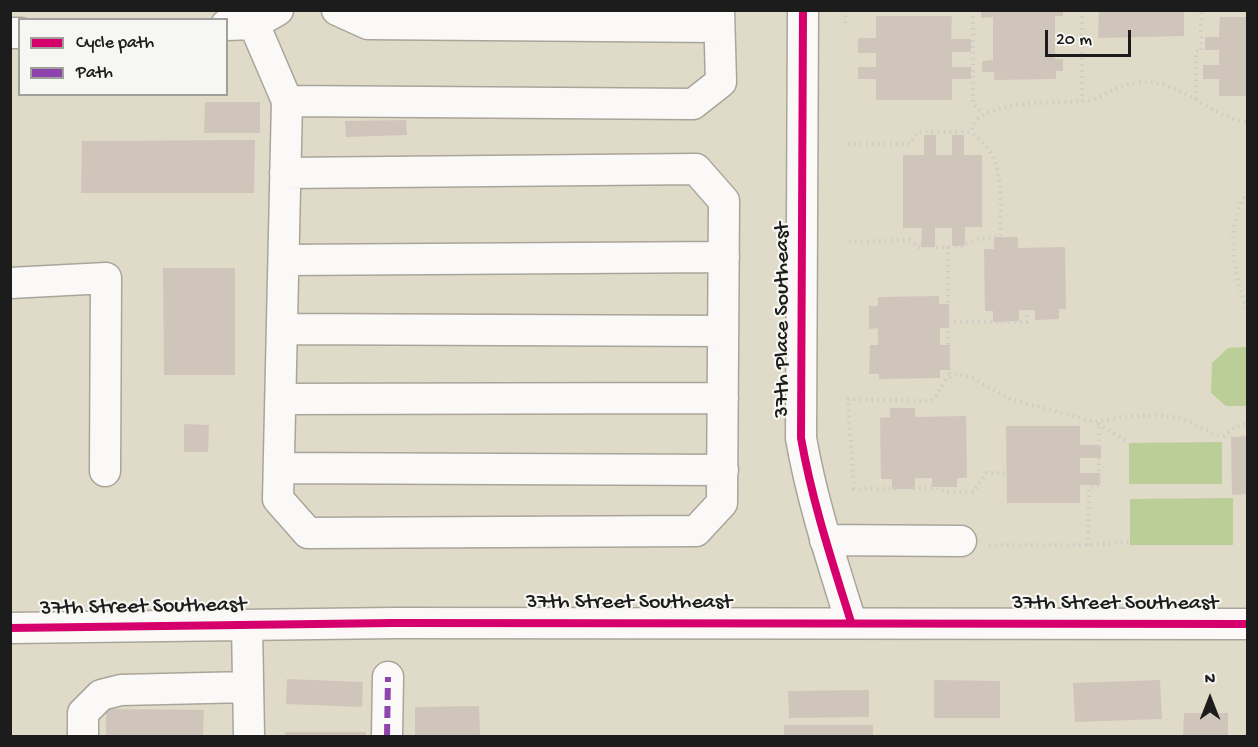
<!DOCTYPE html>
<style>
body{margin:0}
#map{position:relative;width:1258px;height:747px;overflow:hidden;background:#e0dac8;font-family:"Gochi Hand",sans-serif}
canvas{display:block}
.frame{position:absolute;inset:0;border:12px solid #1c1c1c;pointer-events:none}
.legend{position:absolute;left:18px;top:18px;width:210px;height:78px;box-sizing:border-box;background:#f6f6f2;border:2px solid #9f9f9c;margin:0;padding:8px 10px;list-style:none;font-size:18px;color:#1c1c1c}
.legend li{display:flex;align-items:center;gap:12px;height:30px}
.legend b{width:30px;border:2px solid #9f9f9c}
.north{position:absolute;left:1180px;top:669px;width:60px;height:60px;-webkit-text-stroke:4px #f6f6f2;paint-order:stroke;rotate:0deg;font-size:16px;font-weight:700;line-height:24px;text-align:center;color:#1c1c1c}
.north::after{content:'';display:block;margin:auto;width:21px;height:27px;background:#1c1c1c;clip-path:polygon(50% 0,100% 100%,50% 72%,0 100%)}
.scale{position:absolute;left:1045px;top:30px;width:86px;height:27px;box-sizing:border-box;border:3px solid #1c1c1c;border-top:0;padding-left:8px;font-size:18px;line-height:21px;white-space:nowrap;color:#1c1c1c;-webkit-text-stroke:4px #f6f6f2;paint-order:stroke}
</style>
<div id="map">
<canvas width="1258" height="747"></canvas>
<div class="frame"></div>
<ul class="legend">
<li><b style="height:8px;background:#d6006c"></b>Cycle path</li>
<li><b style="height:8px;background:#8e44ad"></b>Path</li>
</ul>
<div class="north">N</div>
<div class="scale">20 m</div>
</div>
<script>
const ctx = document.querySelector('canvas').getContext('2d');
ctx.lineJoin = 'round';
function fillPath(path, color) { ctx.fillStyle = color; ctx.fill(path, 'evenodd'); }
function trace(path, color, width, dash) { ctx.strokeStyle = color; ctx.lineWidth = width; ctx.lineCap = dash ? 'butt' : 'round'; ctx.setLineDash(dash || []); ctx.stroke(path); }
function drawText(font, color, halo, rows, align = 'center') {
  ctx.font = font + ' "Gochi Hand",sans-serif'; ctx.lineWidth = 4.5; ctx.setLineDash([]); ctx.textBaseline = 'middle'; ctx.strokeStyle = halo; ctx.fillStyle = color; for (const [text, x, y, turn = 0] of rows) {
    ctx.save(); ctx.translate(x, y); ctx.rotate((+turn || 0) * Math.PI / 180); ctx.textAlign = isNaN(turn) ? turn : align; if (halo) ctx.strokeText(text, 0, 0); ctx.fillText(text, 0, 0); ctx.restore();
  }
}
fillPath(new Path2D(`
 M1245,347l3,3 -1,56h-21l-15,-13 1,-30 16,-15z
 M1222,442v42h-93v-41z
 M1233,498v47h-103v-46z`), '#bcce97');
fillPath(new Path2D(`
 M981,10h82v6h-8v43h8v12h-7v8l-62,1v-8h-12v-11l11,-1v-43l-12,1z
 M1099,10h85v26l-86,2z
 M876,16h76l-1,23h20v13h-19v15h19v12h-19v21h-76v-21h-18v-12h18v-14h-18v-15h18z
 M1220,17h28v79h-29v-17h-16v-14h16v-15h-14v-13h14z
 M205,102h55v31h-56z
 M406,120l1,15 -61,2 -1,-16z
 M924,135h12v20h16v-20h12v20h18v72h-17v19h-13v-18h-17v19h-14l1,-19h-19v-73h21z
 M255,140l-1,53h-173l1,-52z
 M994,237h24v11l47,-1 1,62h-7v10l-24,1v-10h-16v11l-26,1v-11h-8l-1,-62h10z
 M163,268h72v107h-71z
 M939,296v8h10v24h-9v17h10v25h-10v8l-61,1v-5h-10l1,-29h8v-17l-9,1v-23h9v-9z
 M890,408h25v9l51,-1 1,62h-10v9h-25v-9h-17v11h-23v-10h-11l-1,-61 10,-1z
 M184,424l25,1 -1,27h-24z
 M1006,426h74v19h21v13h-21v15h20v12h-20v18h-73z
 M1248,436v58l-16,1 -1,-58z
 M287,679l76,3 -1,25 -76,-3z
 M934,680l66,1v37h-66z
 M1160,680l2,39 -87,3 -2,-39z
 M869,690v27l-80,1 -1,-27z
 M479,706l1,30h-65v-29z
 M106,709l98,1 -1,26h-97z
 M1184,713h44v23h-45z
 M784,725h89v11h-89z
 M285,732h81v4h-81z`), '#d0c5ba');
const minor = new Path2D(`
 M337,10l31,14 351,3
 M803,10l-2,428c11,63 31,123 50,184
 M254,24l33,77 406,3 28,-22 -2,-72
 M226,25l28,-1 24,-14
 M10,33h10
 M285,173l411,-4 28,32 -2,302 -26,28 -388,2 -30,-34 9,-398
 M284,260l440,-3
 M10,283l96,-5 -1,193
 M282,329l441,2
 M281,399l442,-1
 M279,468l444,2
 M825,540l136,1
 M247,625l2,111
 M10,628l383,-5 855,1
 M83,736v-23l18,-18 20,-5 127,-3
 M387,736l1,-59`);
trace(minor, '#a9a59a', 33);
trace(new Path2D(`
 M973,10v93l10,11
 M1082,10v91
 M845,23l1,-13
 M1196,99v-48h5v-41
 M848,144h62l8,-12h55
 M1248,192c-26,34 -13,85 0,121
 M849,242l61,-2 9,7h41l14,-7 26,-4c0,-28 5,-59 -10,-84 -5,-8 -13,-13 -18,-22 4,-32 92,-26 118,-30 11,-2 19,-9 29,-13 10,-4 25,-6 36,-4 24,3 42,19 62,29 10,5 20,8 31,11
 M948,247v125l4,4
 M948,322h79v-9
 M1098,424l30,18
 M1005,473h-19l-13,19h-28l-6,-4 -85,1 -6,-90 81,2 6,-3 12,-20 10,-4 13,3 43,23 82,22 34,-6 34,-1 22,5 32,15 7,1 11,-9 13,-5
 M989,545h99l42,-3
 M1088,545l1,-58h10v-62`), '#ceccc7', 4, [1.5, 4.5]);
trace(minor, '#faf9f7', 30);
trace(new Path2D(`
 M387,736l1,-59`), '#8e44ad', 6, [12, 6]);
trace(new Path2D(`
 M803,10l-2,428c11,63 31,123 50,184
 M10,628l383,-5 855,1`), '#d6006c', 8);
drawText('22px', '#1c1c1c', '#f6f6f2', [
 ["37th Place Southeast",784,320,-90],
 ["37th Street Southeast",629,604],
 ["37th Street Southeast",1115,605],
 ["37th Street Southeast",143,608,-1]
]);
</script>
